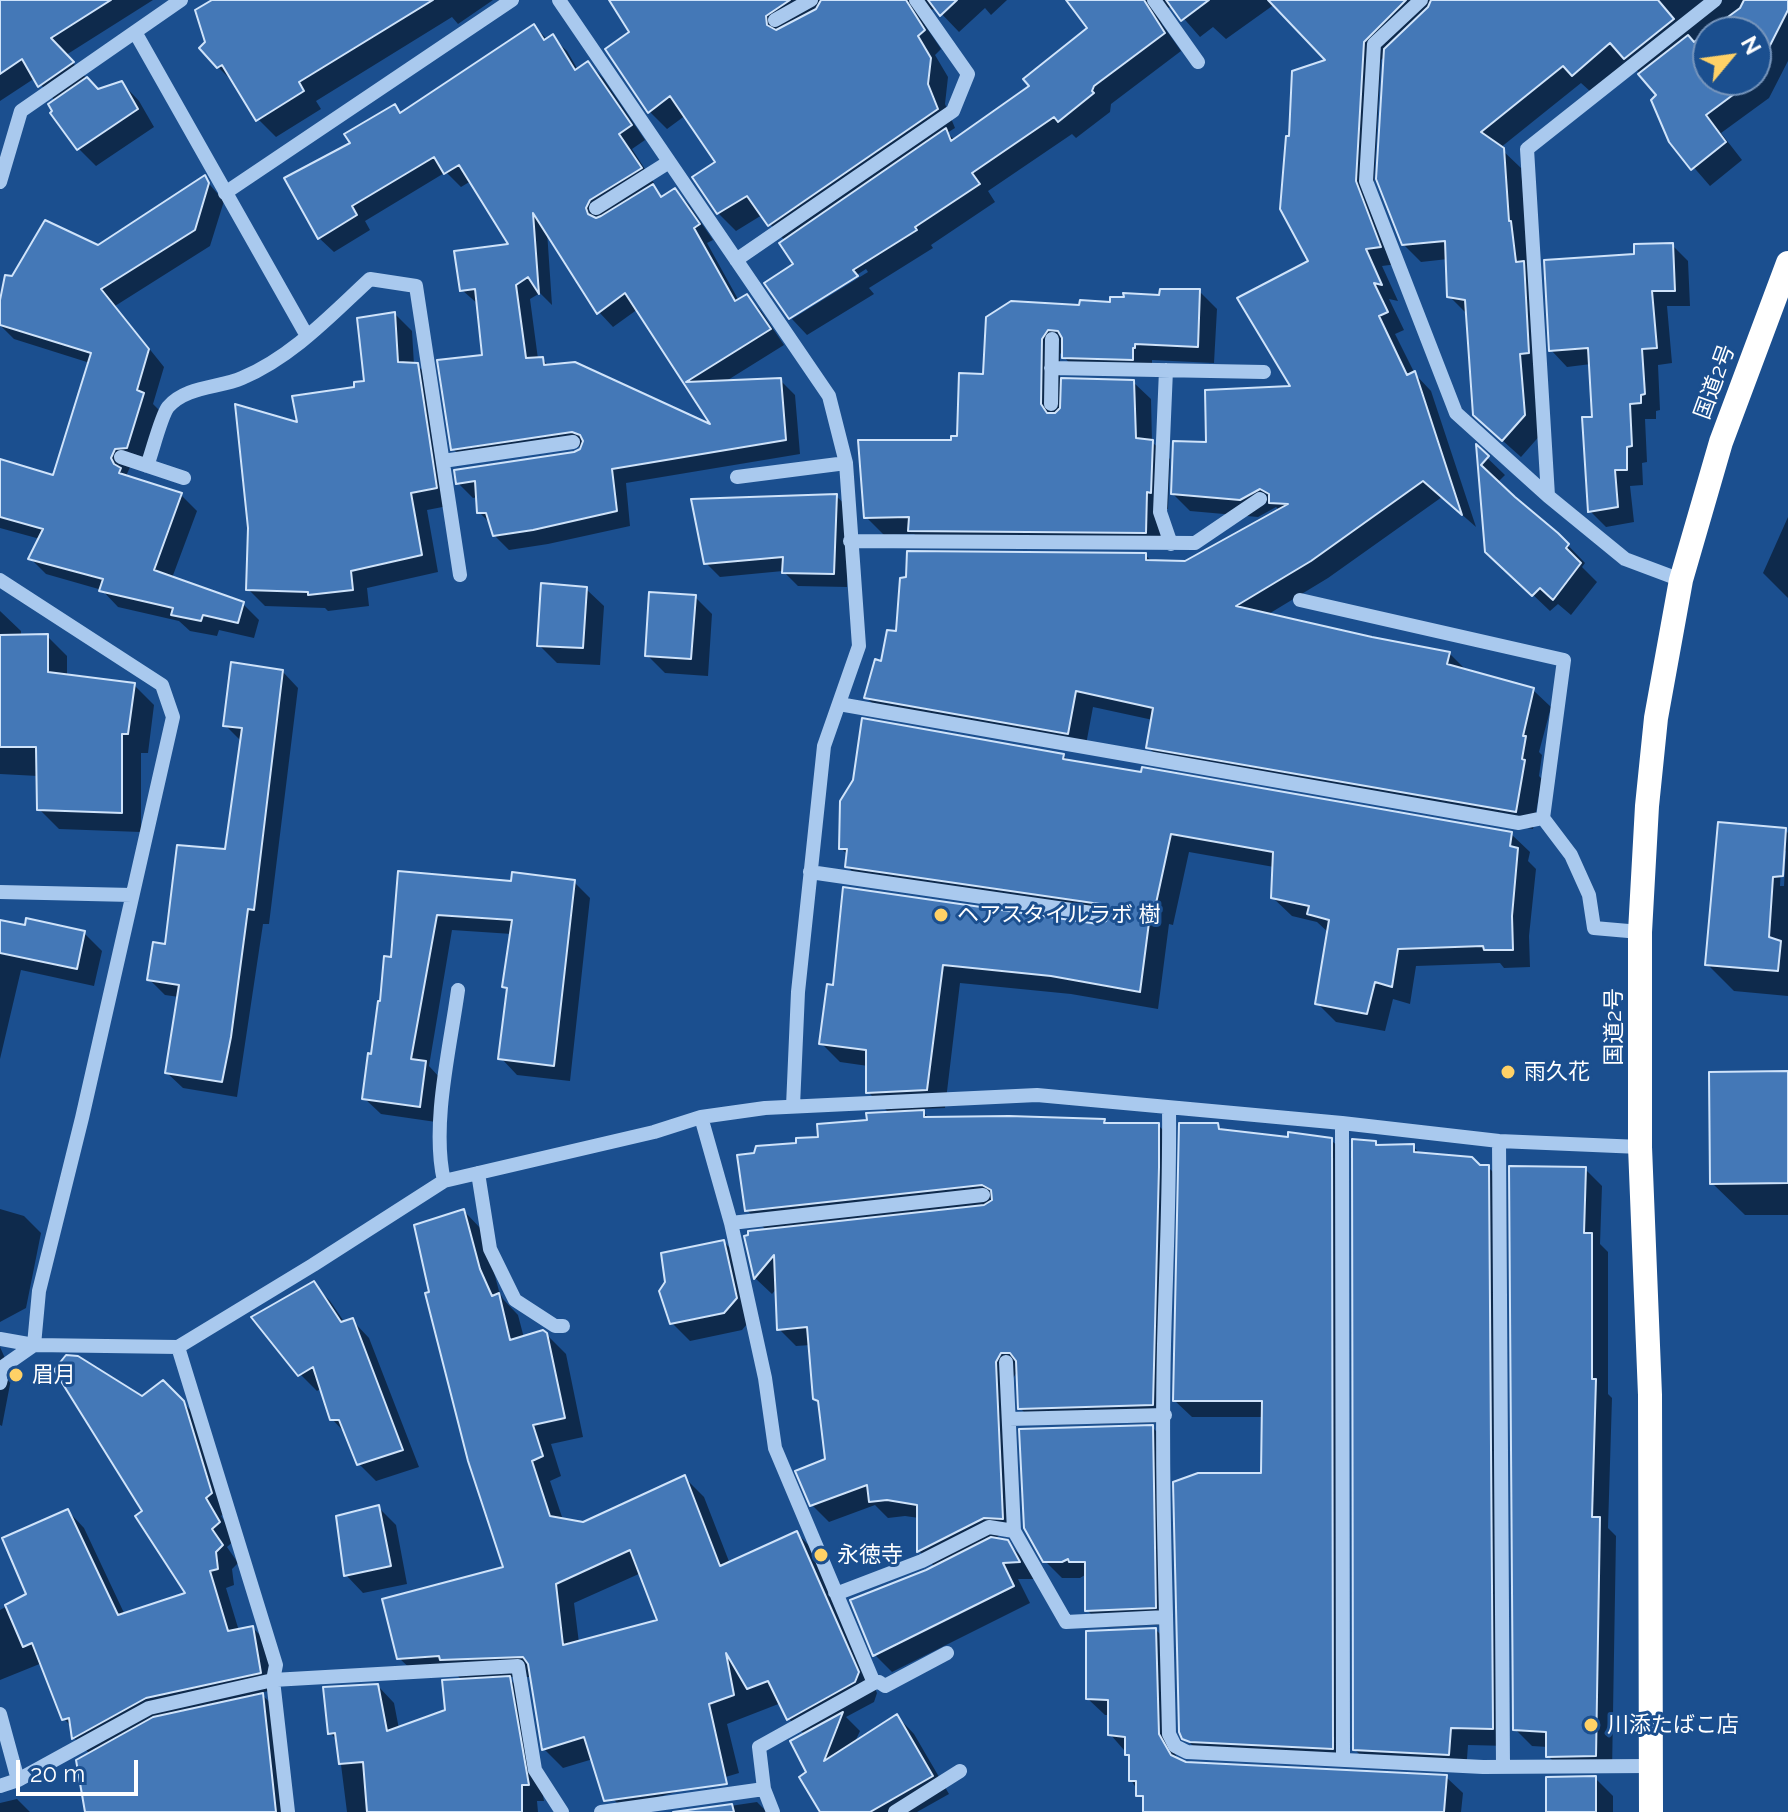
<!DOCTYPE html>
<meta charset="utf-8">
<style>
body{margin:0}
#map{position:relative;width:1788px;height:1812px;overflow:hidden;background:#1b4f8f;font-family:Raleway,sans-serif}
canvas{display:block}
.north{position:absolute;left:1692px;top:16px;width:80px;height:80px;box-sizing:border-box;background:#1b4f8f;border:2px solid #7695bc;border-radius:50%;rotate:61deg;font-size:22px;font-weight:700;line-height:32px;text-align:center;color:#fff}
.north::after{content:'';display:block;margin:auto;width:28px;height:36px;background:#ffd166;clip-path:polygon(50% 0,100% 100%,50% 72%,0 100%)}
.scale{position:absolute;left:16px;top:1760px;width:122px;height:36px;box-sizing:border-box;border:4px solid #fff;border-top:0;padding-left:10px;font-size:24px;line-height:28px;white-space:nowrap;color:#fff;-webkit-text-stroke:6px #1b4f8f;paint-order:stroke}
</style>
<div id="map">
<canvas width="1788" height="1812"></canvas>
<div class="north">N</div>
<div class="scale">20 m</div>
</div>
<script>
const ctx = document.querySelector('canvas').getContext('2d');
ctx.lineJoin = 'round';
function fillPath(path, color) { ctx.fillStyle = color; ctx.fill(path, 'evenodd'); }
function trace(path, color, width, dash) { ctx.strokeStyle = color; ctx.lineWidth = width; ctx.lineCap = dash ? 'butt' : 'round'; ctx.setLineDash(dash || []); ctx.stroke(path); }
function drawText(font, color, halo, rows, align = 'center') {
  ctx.font = font + ' Raleway,"Noto Sans JP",sans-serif'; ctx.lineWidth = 6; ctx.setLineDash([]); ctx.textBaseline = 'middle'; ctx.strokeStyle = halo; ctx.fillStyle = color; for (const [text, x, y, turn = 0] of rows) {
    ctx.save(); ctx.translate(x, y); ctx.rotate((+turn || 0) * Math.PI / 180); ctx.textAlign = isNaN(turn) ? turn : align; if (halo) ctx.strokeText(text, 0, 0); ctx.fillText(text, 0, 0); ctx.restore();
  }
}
fillPath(new Path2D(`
 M0,0h153l-87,55 32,36 24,-8 17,18 15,26 -58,39 -18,-18 -22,-46 -21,-24 -35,23z
 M216,0h277l-35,24 -6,-7 -136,84 5,8 -45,28 -18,-18 -23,-35 -17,-17 -11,-24z
 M612,0h395l-16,15 -6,-7 -26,24 -22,-23 -9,1 -4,5 1,10 16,24 -6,6 13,22 -3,27 10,24 -8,5 8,7 77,-53 58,-59 -22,-28h720v61l-19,37 -48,35 21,27 -32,26 -39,-45 -12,-45 -31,-36 -37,32 -10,-9 -81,65 21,20 21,265 -21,24 -28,-25 -27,-119 -17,-17 -1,-37 -27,3 -18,-18 -18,-188 -4,4 -8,140 24,64 -15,2 16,35 -9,-2 15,31 -9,4 20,40 16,17 45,136 -34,-30 -114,81 -61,37 182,38 18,18 66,19 18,17 -12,45 3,3 -3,21 3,3 -9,50 -368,-65 -17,-17 5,-27 -60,-13 -8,43 -201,-35 -17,-17 31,-64 247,-79 8,7 33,1 94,-52 -4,-4 -18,10 -68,-6 -17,-17 35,-50 85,-56 17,-126 19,-201 -54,-57 -49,35 -13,-12 -13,10 -27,-31 -8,3 -4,6 1,9 19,27 -70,53 -1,8 -34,26 -4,-4 -84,57 7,11 -64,43 2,3 -64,40 5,6 -67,41 -15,-16 76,-47 -2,-3 -76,49 5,-53 -10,-24 -23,-26 -26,16 -18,-18v-51l-32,-47 -19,14 -18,-18 -17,-78zM1708,32h48v48h-48z
 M534,26l14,14 4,-3 15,14 11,19 10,-7 15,15 42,62 -13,9 22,34 -3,2 12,13 12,-8 14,15 24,35 -6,3 32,58 8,-5 14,15 23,34 -61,38 57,-3 15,15 5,59 -174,29 4,43 -82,18 -39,6 -15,-15 -3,-11 -12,-12 -1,-15 -5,1 -15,-15 117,-29 8,-8 -115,17 -15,-14 31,-92 -5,-52 -17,-15 49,-44 -40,-65 -10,6 -15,-15 -81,49 5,9 -36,22 -15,-14 34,-94 42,-38 7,8zM547,231l52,81 14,15 25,-18 78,119 -166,-61 -8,-8h-4l-8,-60 10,-6 12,12z
 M204,178l20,23 -14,45 -95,60 49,61 -11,37 6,6 -16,54 -12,1 -5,11 55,19 16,16 -25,67 71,26 16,16 -5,18 -35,-8 -2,6 -27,-5 -11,-10 -61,-14 -16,-17 -56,-16 -16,-16 10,-19 -40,-11v-67l54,16 36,-114 -76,-24 -14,-14v-15l13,-31 85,-32z
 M1672,245l16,16 2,45h-23l5,57 -14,2 2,45 -4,1v8h-11l2,43 -5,1 1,22 -13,1 4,36 -28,5 -16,-16 5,-93 -4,-54 -24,3 -16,-17 85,-94z
 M1199,291l18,18 -3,54 -62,-3v4l-71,11 -21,-22v27l73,2 18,17 1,43 18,17 -2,50h-4l-1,40 -235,-1 -14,-14 -30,1 -18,-18 93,-79 26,-62 3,-58z
 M395,314l17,17 2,34h3l17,17 19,123 -26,5 11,62 -71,16 2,18 -41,5 -3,-3 -60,-2 -17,-17 51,-165 68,-41z
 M1478,449l27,26 -8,8 60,51 28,29 -3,4 15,15 -26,33 -13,-11 -8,7 -63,-60z
 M836,496l14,13 -3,78 -49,-1 -15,-15 -63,6 -14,-14z
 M1788,517v81l-25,-25z
 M586,589l18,17 -4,59 -43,-2 -18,-18z
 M695,597l17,17 -4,62 -43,-3 -18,-18z
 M0,611l21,20v5h26l20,20v21l67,8 20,20 -6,48h-7v79l-82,-3 -20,-20 -1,-33 -38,-2z
 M283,672l15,16 -29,236h-6l-26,173 -54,-9 -16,-15 12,-76 -14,-2 -15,-15 17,-34 60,-95 15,-109 -17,-17z
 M1063,755l7,7 441,72 19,18 -2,9 8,8 -7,67 1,31 -26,1 -4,-5 -84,3 -6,38 -17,-5 -8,32 -49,-9 -19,-19 12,-70 -12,-11 -25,-6 -19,-18 1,-31 -85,-15 -16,73 -4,-1 -11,85 -87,-15 -111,-11 -15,125 -25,1 10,10 174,2 4,4h50l17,17 -6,280 -132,3 -17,-17 -2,-38 -6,10 8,155 -18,-1 -10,6 15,2 18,18 10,19h-17l12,24 -138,69 -17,-17 61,-87 -17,-17v-33l-14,-2 -17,2 -13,-13 -46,17 -17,-17 15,-44 -7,-58 -5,-5 -4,-53 -15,1 -17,-17 -2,-41 -5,6 -17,-16 -9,-40 21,-7 -20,-21 52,-65 91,-31 -22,-22v-26l-28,-4 -19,-19 8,-57 284,-65 -248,-36 -18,-19 1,-11 -7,-7z
 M1785,830l3,3v163l-54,-5 -27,-27zM1782,851h4l-2,35h-4z
 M400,874l113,9 61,-1 16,16 -20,183 -53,-6 -16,-17 8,-67 -5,-4 8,-53 -60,-4 -23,136 12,13 -5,43 -55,-8 -17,-16 17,-95 12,-44z
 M0,922l84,11 18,18 -8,35 -73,-16 -21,89z
 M1788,1073v142h-43l-33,-32z
 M1217,1125l8,7 65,7 41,1 17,16 1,609 -148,-11 -17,-17 79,-262 1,-58h-72l-17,-16z
 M1376,1143l3,4 34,-1 8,9 67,12 18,18 3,561 -41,-1 -2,27 -93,-5 -18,-17z
 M1585,1169l17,17 -2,58 8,8v142l4,4 -4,130 8,8 -4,236 -47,1 -17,-17v-9l-16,-1 -17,-17z
 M0,1209l24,7 17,17 -15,75 -26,14z
 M464,1211l19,20 16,60 4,8 15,16 6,23 22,-4 20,20 17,83 -32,7 10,32 -11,5 13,39 21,4 100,-47 20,20 26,67 67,-31 19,20 61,140 -3,9 -28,15 14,14 -6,13 43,-28 17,18 35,60 -32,18h-95l-13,-39 -4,-38 -16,-16 -8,-16 -54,21 12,49 -117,35 -19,-19 -10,-30 -30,9 -19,-19 -12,-72h-24l17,18 19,106h-7l1,11h-191l-9,-71 -8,-8 48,-47 16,17 5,26 48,-17 16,-31 -6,-6 -38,2 -20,-19 107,-89 -75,-276zM641,1573l19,48 -81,22 -5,-40z
 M724,1242l18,18 12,56 -12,14 -52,11 -18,-18z
 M313,1284l17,17 15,22 7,-3 17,18 50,129 -43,14 -17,-17 -12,-29 -15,-16 -10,-31 -5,3 -17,-17z
 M0,1347l12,27 -10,52 -2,-1z
 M163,1382l37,38 27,91 -6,5 15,23 -9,8 11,16 -6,6 2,16 -8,3 13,43 14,-3 17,17 6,44 -16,4 19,18 11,101h-203l3,-58 -16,-16 -2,-11 -8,-8 -22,-56 -42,17v-70l28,-15 40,-84 16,17 41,87 63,-21 -43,-83 -2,-112z
 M1152,1427l17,17 3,180 -68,3 -17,-17 -2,-35 -5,3h-18l-17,-17z
 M378,1507l18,18 11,59 -44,9 -17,-18z
 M1156,1630l16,16 2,106 5,9 7,3 260,13 17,16 -2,19h-315l-1,-10 -14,-22v-22l-21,-24v-19h-5l-17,-16z
 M1595,1778l18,18v16h-65z
 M17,1799l13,13h-30v-9z
 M757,1802l10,10h-45l8,-6z`), '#0007');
const building = new Path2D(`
 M0,0h111l-60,38 23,24 -36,25 -16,-28 -22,15z
 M212,0h221l-134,82 5,9 -48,30 -34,-56 -5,3 -18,-20 6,-6 -10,-32z
 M609,0h181l-24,16 1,9 9,5 40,-21 5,-9h85l19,30 -7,6 13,22 -3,26 10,25 -170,117 -21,-30 -30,18 -25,-37 23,-15 -45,-66 -22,17 -43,-64 24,-17z
 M928,0h29l-17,16z
 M1066,0h78l21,33 -71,53 -2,5 2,2 -36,29 -4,-5 -82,56 8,11 -65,43 2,3 -64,40 5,6 -69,43 -25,-36 29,-19 -14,-21 167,-115 5,13 78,-55 -6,-7 64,-51z
 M1166,0h43l-28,21z
 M1268,0h138l-42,42 -8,139 25,66 -15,2 16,36 -8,-2 14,29 -9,4 28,59 8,-4 47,144 -39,-34 -112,80 -75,45 136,31 78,15 -3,12 87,24 -11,48h3l-4,23 3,1 -9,52 -370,-64 7,-40 -77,-17 -8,43 -204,-36 11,-39 6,2 6,-31 9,1 4,-53 6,-1 1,-26 239,2v7l39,1 103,-57 -19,-1v-9l-9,-5 -20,11 -69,-6 2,-53 33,1 -1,-52 85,-4 -53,-88 71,-37 -28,-52 6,-73h3l3,-65 33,-11z
 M1431,0h227l16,19 -50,40 -14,-16 -38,33 -9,-10 -82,66 23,16 5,73h2l5,41 8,-1 5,92 -9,1 5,61 -23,26 -29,-26 -8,-115 -18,-3 -2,-56 -43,4 -26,-66 8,-130 44,-42z
 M1744,0h44v10l-32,63v-41h-48v48h45l-47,35 20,27 -35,28 -22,-28 -18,-42 5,-5 -18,-21 50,-39 6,7 46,-34z
 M534,24l10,16 9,-6 22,36 13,-9 44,64 -13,9 23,34 -52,32 -4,8 2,6 8,4 5,-2 52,-32 8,13 14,-9 25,36 -6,4 41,73 12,-7 24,35 -85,53 95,-4 5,62 -174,29 5,42 -84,19 -40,6 -7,-23h-9l-2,-32 -19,3 -2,-14 120,-18 6,-3 3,-8 -3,-6 -8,-3 -121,18 -14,-90 45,-5 -7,-66 -15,2 -6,-40 54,-7 -49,-79 -15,9 -10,-17 -82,49 5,9 -39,24 -34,-61 66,-35 -6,-9 51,-30 5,9zM533,213l64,101 28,-21 85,131 -135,-62 -31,3 -1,-8 -17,1 -10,-73 12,-8 11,17z
 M87,77l11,12 24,-8 16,28 -61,41 -27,-37 2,-2 -4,-7z
 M205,175l4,8 -14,47 -94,59 48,60 -12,41 7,3 -17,55 -12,1 -4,9 3,6 7,4 -2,5 63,20 -28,77 90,32 -6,21 -35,-8 -2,6 -30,-6 2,-7 -74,-17 4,-12 -75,-20 15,-30 -43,-12v-58l53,16 38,-122 -91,-28v-25l5,-25 7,1 33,-56 53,25z
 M1673,243l2,48h-23l5,57 -15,1 3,45 -4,1v8l-11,1 2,42 -5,1v23h-12l3,37 -30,5 -6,-95h10l-4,-69 -39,3 -5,-91 90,-6v-10z
 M1160,289h40l-2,58 -63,-3v4h-2v12l-71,-2v-20l-4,-7 -10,-1 -6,9 -1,65 6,9h8l5,-5 1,-30 73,2 2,58 17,2 -2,53 -4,-1 -1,41 -238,-2 1,-14 -45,1 -6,-78h93v-4h6l2,-63 24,1 3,-57 25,-16 68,4 1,-5 30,2v-5h14l-1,-4 36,2z
 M395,312l3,50 20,1 19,125 -26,5 11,62 -71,16 2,19 -45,5v-3l-62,-2 2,-62 -13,-124 62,18 -5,-26 62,-9v-5l10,-1 -7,-63z
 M1476,444l13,12 -8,9 34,32 43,36 11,11 -3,4 15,15 -28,37 -13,-12 -8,8 -47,-44z
 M837,494l-3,80 -52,-1 1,-16 -79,7 -13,-65z
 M541,583l46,4 -4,61 -46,-2z
 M649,592l47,3 -5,64 -46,-3z
 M48,634v38l87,11 -7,51h-6v79l-85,-3 -1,-63h-36v-112z
 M231,662l52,8 -29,240 -6,-1 -17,128 -9,45 -57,-9 14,-88 -32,-5 6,-38 12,2 12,-99 48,4 17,-121 -19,-2z
 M862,718l202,36 -1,5 78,13 1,-5 370,65 -2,14 8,2 -6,68 1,34h-29l-1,-4 -85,3 -6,38 -17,-5 -8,32 -52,-10 14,-84 -22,-6 2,-8 -38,-8 2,-46 -102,-18 -16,74 -4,-1 -11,85 -89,-16 -108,-11 -16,125 -61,3v-43l-47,-6 8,-60 6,1 10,-98 255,37 8,-3 3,-6 -3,-8 -6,-3 -255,-37 2,-18h-8l1,-48 13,-21z
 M1718,822l68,6 -3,48 -10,1 -4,60 12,4 -3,30 -73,-6z
 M398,871l113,10 1,-9 63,8 -21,186 -56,-7 9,-71 -5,-1 10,-67 -75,-5 -26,144 15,2 -6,46 -58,-8 6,-46 3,1 7,-53h2l4,-45 7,1z
 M26,918l59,13 -8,38 -77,-16v-33l25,5z
 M1788,1071v112l-78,1 -1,-112z
 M924,1110v7l85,-1 96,3 -1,4h55v44l-6,238 -135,4 -2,-48 -6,-8h-9l-5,9 7,157 -19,-1 -67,34v-47l-30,-5 -18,2 -2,-17 -57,21 -15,-35 30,-12 -7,-58 -5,-2 -6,-72 -30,3 -3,-75 -20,24 -10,-43 4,-1v-4l236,-26 8,-5 -1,-10 -9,-5 -237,26 -8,-56 17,-2 2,-7 40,-3v-5l22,-1 -1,-13 50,-4 -1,-7z
 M1179,1123h39l1,6 69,8v-5l44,6 1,611 -143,-7 -8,-3 -3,-7 -6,-250 25,-9h63l1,-72h-89z
 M1352,1139l24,2v4l38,-1v8l58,5 8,8h9l4,564 -42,-1 -2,27 -96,-5z
 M1509,1166l77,1 -2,66h8v146h4l-4,138h8l-4,239 -50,1v-25l-33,-2z
 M464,1209l16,60 12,27 7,-3 11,47 33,-10 4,3 18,85 -32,7 10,31 -11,5 18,55 33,6 102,-47 35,91 77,-35 62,141 -4,10 -68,38 -19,-39 -21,8 -21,-36 8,42 -25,9 18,80 -123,17 -20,-64 -42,13 -14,-86 -5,-7 -83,3 -1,-4 -42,3 -15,-60 121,-32 -35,-106 -43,-168 4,-1 -15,-67zM630,1550l27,70 -94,25 -7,-61z
 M724,1240l13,58 -13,15 -54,11 -11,-33 6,-9 -4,-29z
 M314,1281l27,41 12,-4 50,132 -46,15 -18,-45h-9l-17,-53 -15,9 -47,-59z
 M66,1355l12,1 64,40 21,-16 21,21 28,92 -6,5 14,24 -8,7 11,16 -7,7 2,17 -8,2 18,60 25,-5 8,47 -115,25 -74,41 -3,-21 -7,2 -30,-77 -9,4 -18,-42 21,-11 -24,-56 66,-29 50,106 67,-22 -50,-77 7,-5 -88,-141z
 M1153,1425l3,183 -71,3v-49h-16l-1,-3 -6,3h-19l-19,-34 -5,-99z
 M379,1505l12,61 -47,10 -8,-60z
 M991,1537l17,3 12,22 -17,1 11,23 -141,70 -23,-56 76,-30z
 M1156,1628l3,106 12,21 15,7 261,13 -3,37h-301v-16h-7v-15h-7v-26h-4v-18l-17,-2v-35l-22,-1v-68z
 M510,1676l19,109h-7v27h-155l-4,-50 -24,2 -4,-31 -7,1 -5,-47 55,-3 9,47 58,-21 -3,-30z
 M263,1693l13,119h-191l-9,-52 77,-43z
 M843,1712l-19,49 73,-47 36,62 -63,36h-50l-21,-35 7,-5 -16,-31z
 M1596,1776v36h-50v-35z
 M732,1804l2,8h-61z`);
fillPath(building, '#4478b7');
trace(building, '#cfe3fa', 2);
trace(new Path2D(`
 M559,0l270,396 17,67 13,183 -35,100 -26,246 -5,114
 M1154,0l44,62
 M1421,0l-47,44 -8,137 90,232 92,83 77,63 56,21
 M775,20l36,-20
 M135,32l172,304
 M0,182l21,-71 160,-111
 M225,193l287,-193
 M596,208l73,-46
 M736,260l217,-149 15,-37 -52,-74
 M1051,368l213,4
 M1166,370l-6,142 11,32
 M1051,404l1,-65
 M121,457l63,21
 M443,461l130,-19
 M147,466c5,-13 14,-50 21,-59 18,-21 51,-19 74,-29 50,-21 89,-63 128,-99l46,7 44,289
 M737,477l109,-14
 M1548,496l-21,-347 188,-149
 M850,541l345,2 65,-44
 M0,580l162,105 11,32 -91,401 -43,173 -5,54 -30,21 -4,17
 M1300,600l264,60 -21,158 28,37 18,40 5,33 46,4
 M839,704l680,119 24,-5
 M810,872l289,42
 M0,892l132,3
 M1169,1108c1,79 -3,158 -5,237 -3,129 2,259 5,389l6,12 12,6 296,15 166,-1
 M701,1117l30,106 34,155 10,70 99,235
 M1342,1123l1,636
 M1499,1141l4,625
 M478,1173l12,76 25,51 40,26h8
 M444,1181c-13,-56 6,-133 14,-191
 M731,1223l252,-28
 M0,1339l34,6 144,2 135,-82 131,-84 210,-49 47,-15 64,-9 272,-13 305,28 157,18 141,6
 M178,1347l98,318 -3,15 245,-14 17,104 27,42
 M1006,1362l8,169 52,91 100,-5
 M1009,1419l156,-4
 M835,1592h6l81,-31 67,-34 25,4
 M0,1714l18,66
 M0,1786l18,-6 131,-72 124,-28 15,132
 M764,1789l-5,-42 115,-64 5,-1 6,4 62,-33
 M601,1812l163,-23 9,23
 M895,1812l65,-41`), '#a9c9ee', 14);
trace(new Path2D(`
 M1651,1812l-1,-417 -10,-248v-215l7,-126 9,-88 25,-138 40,-138 67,-179`), '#fff', 24);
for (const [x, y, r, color] of [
 [941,915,8,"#ffd166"],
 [1508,1072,8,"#ffd166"],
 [16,1375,8,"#ffd166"],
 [821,1555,8,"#ffd166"],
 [1591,1725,8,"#ffd166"]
]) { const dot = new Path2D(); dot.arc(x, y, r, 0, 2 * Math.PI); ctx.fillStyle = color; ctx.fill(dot); trace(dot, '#1b4f8f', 3); }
drawText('22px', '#fff', '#1b4f8f', [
 ["国道2号",1715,382,-70],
 ["国道2号",1614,1027,-90]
]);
drawText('22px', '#fff', '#1b4f8f', [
 ["ヘアスタイルラボ 樹",957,915],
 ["雨久花",1524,1072],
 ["眉月",32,1375],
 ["永徳寺",837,1555],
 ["川添たばこ店",1607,1725]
], 'left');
</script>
